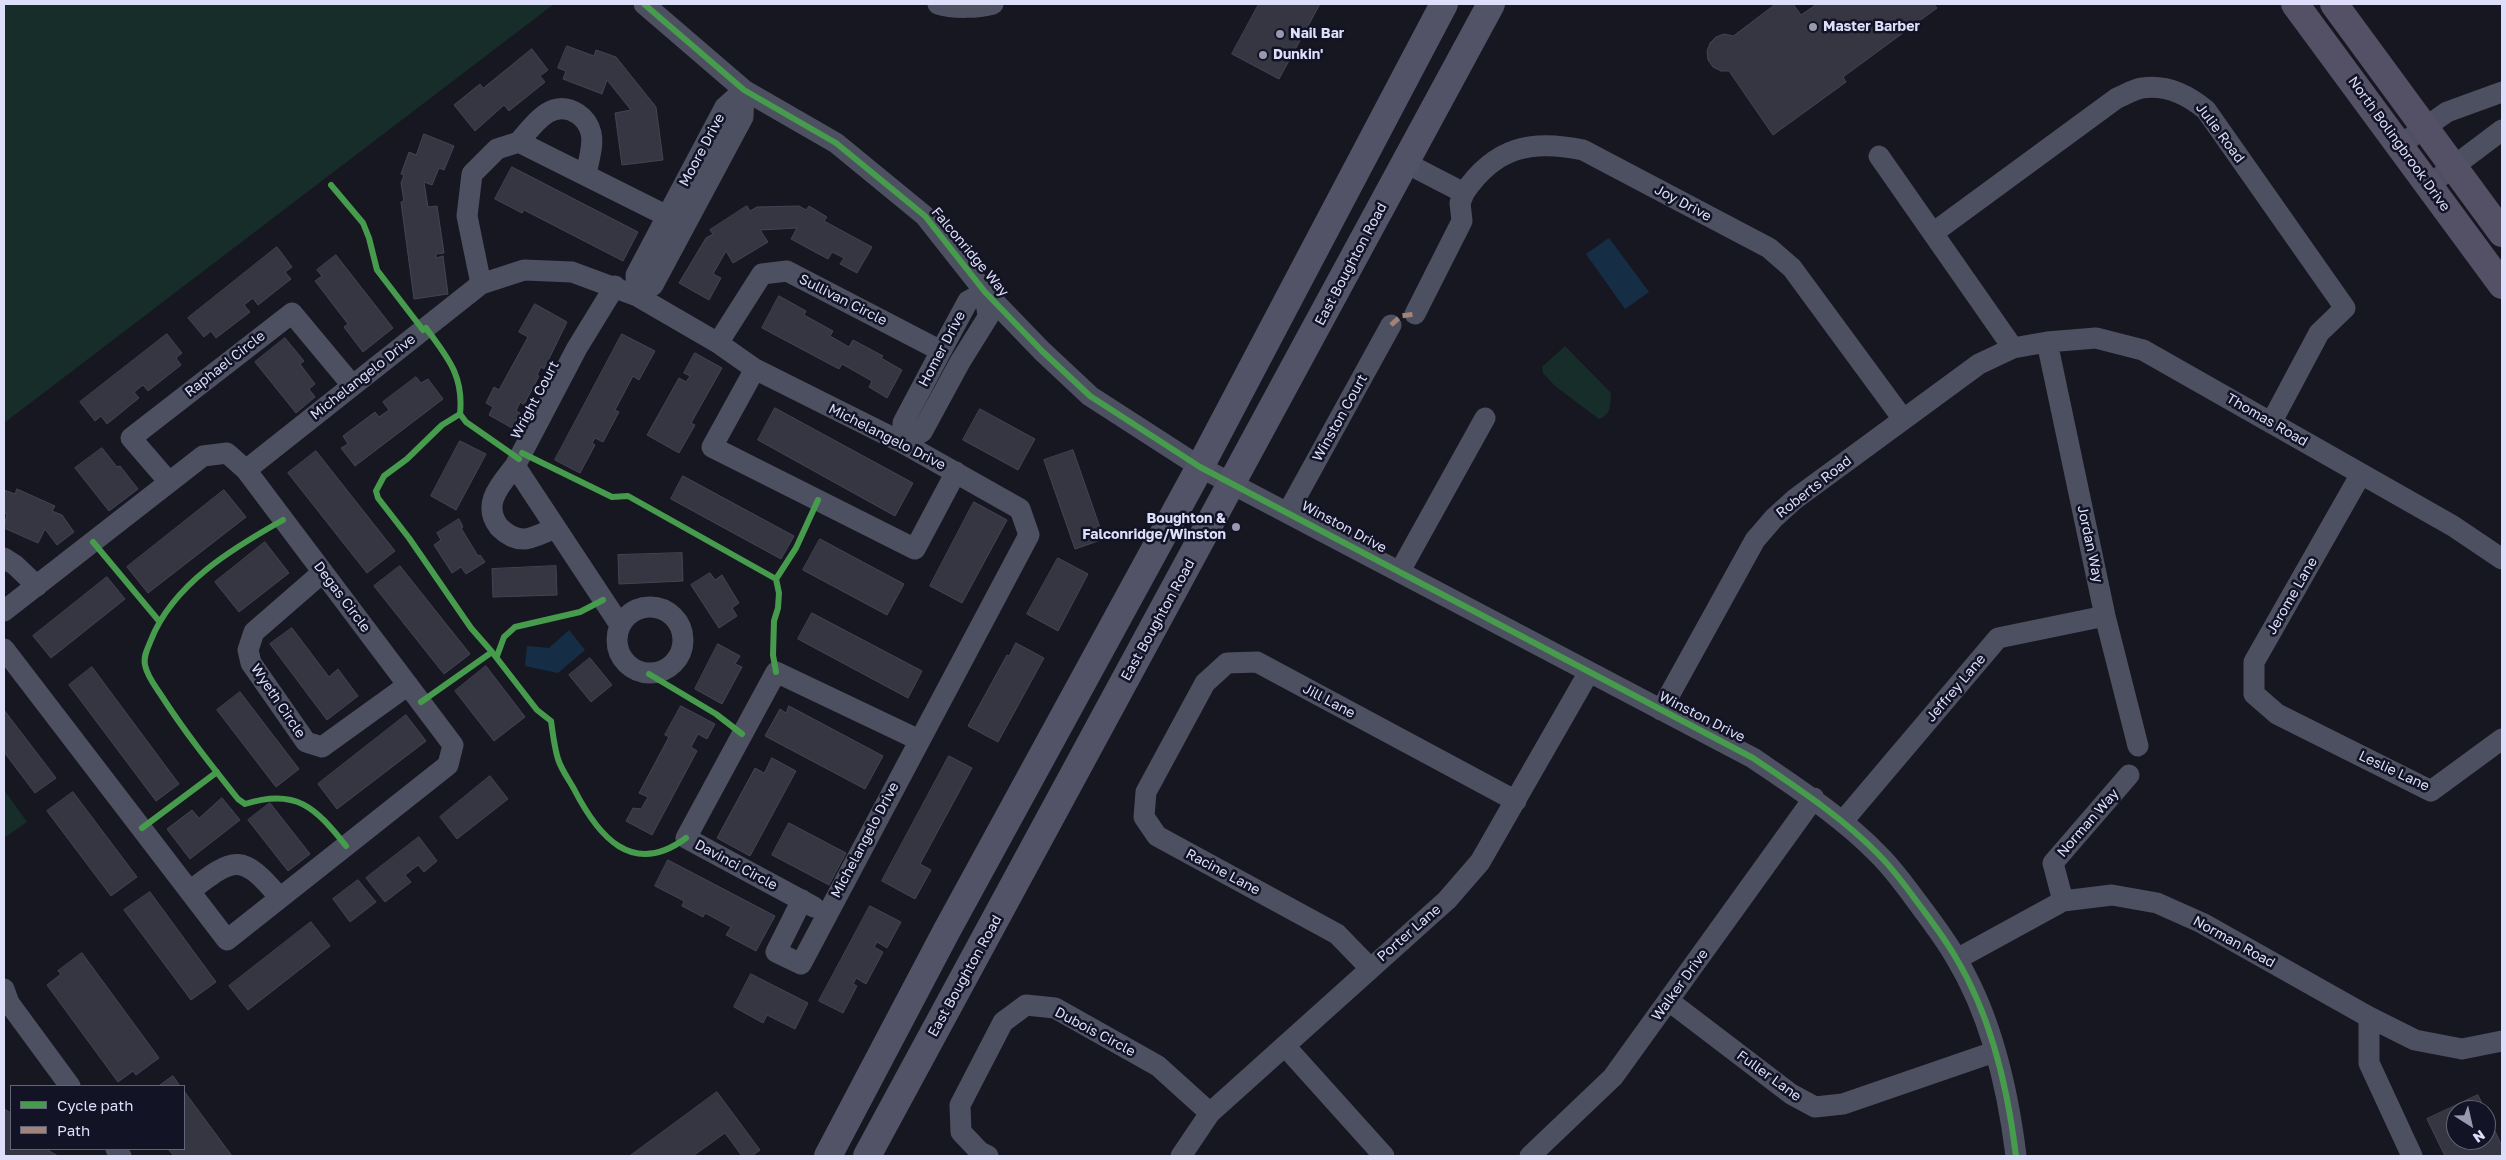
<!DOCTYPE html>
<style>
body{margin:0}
#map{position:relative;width:2506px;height:1160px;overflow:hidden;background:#171722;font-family:"Golos Text",sans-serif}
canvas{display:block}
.frame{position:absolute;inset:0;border:5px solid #dddefa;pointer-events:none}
.legend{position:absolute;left:10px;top:1085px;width:175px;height:65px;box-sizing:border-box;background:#131326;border:1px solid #64647b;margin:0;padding:6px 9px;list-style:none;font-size:15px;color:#dddefa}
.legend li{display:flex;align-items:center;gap:10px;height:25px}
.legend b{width:25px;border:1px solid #64647b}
.north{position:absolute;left:2446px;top:1100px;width:50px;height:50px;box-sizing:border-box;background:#131326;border:1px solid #64647b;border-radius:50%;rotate:145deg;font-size:14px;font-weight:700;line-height:20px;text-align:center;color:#dddefa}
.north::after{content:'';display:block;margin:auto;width:18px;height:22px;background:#9898ae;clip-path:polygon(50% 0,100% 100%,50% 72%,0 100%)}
</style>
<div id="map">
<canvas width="2506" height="1160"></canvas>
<div class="frame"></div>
<ul class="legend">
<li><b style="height:6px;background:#469c4c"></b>Cycle path</li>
<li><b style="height:6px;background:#a18479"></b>Path</li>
</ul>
<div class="north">N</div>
</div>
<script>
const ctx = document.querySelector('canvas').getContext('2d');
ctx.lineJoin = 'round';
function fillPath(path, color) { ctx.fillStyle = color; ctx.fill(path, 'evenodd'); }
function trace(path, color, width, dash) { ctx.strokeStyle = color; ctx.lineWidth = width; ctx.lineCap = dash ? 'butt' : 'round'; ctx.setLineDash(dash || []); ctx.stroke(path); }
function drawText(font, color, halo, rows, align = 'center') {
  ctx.font = font + ' "Golos Text",sans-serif'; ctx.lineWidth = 5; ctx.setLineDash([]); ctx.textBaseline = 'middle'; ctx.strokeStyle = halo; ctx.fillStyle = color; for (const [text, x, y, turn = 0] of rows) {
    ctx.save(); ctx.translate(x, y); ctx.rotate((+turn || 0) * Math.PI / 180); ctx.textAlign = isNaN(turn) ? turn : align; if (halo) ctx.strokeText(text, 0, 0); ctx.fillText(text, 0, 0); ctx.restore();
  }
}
fillPath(new Path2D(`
 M4,4h550l-550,419z
 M1565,346l46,47c-1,12 1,21 -12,26l-44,-33 -12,-13 -1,-6z
 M4,790l23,32 -23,16z`), '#172d2a');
fillPath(new Path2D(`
 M1609,238l40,54 -24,17 -39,-55z
 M569,630l16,20 -27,23 -33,-7 2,-20 22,2z`), '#162e45');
const building = new Path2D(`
 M1259,4h61l-41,75 -47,-25z
 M1776,4h17l8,11 16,-11h117l3,4 -94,69 3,5 -73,53 -44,-64h-8l-8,-4 -5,-7 -1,-9 3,-8 6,-6 8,-3 9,2z
 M567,46l27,10 2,-6 20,7 40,50 7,53 -41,5 -7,-52 16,-3 -24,-30 -5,14 -39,-15 3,-8 -8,-3z
 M532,49l16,21 -8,6 5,6 -36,29 -5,-6 -29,26 -21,-26 26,-21 3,4z
 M424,134l30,12 -10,24 -5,-2 -7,17 -8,-3 4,25 9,-1 7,47 -8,1v4l7,-2 5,38 -34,5 -13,-97 3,-1 -3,-18 3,-8 -3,-1 8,-22 7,3z
 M512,167l126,65 -15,29 -99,-51 -2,3 -27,-14z
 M747,206l3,5 7,-4 42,-1 7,4 3,-4 18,11 -3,4 48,26 -15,26 -17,-9 4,-6 -12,-6 -4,7 -37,-20 6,-11 -37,2 8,12 -35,21 -7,-12 -13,23 8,4 -12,22 -30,-17 27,-45 7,-4 -3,-4z
 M277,247l15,20 -7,5 6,7 -33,26 -5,-7 -9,7 6,7 -34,26 -5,-7 -7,6 -16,-19z
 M336,255l57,73 -30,24 -19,-25 4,-3 -33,-43 7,-5 -5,-6z
 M779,296l27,15 -2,4 29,16 -3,5 19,11 4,-7 30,16 -2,2 21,12 -15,28 -18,-11 3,-6 -30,-17 -3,5 -77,-41z
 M535,304l32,18 -23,47 -3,-2 -4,8 2,1 -15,29 -4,-3 -4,9 4,2 -8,15 -23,-13 4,-8 -7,-4 8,-16 5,3 29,-53 -9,-5z
 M167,334l15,19 -6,5 5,7 -33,26 -5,-6 -9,7 5,6 -32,26 -6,-8 -6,5 -15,-19z
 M622,334l33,17 -16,29 -6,-4 -18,34 4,2 -16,30 -8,-4 -3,5 3,2 -15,28 -25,-13z
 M285,338l19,23 -4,3 15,20 -6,5 6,8 -19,16 -41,-51z
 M695,353l27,15 -31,55 4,2 -16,28 -32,-18 32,-57 7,4 4,-6 -6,-3z
 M416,377l5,6 7,-4 15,20 -88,67 -14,-18 7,-4 -5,-8 32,-24 4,5 10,-7 -6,-8z
 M775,408l138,75 -18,33 -137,-76z
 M980,409l55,30 -17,31 -55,-30z
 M460,441l26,13 -30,56 -25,-14z
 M102,448l15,19 3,-1 18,23 -29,22 -34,-43z
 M1073,450l31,89 -29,10 -31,-89z
 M316,451l79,100 -28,22 -79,-100z
 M683,476l111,60 -13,23 -110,-60z
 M17,489l38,17 -3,5 10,4 12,17 -17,13 -12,-16 -7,14 -34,-15 3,-15 -3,1v-24l11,4z
 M224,490l22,27 -98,76 -21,-26z
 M974,502l33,18 -45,83 -32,-17z
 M459,519l4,8 -2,1 17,28 2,-1 5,7 -19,12 -5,-7 -9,6 -18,-28 7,-5 -4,-7z
 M820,539l84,45 -17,31 -84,-45z
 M265,542l24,31 -50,39 -24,-30z
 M682,553l1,28 -64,3 -1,-29z
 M1058,558l30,16 -30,57 -31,-17z
 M400,566l70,88 -26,20 -70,-88z
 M556,566l1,29 -64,2 -1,-28z
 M710,573l5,7 7,-5 17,28 -7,5 5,8 -18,12 -28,-43z
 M107,577l18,22 -74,59 -18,-22z
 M812,613l110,58 -14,27 -110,-59z
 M292,628l37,49 9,-8 20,27 -31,24 -57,-76z
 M1016,643l28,15 -46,84 -30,-16 39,-71 2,1z
 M718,644l22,12 -5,8 7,3 -20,37 -27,-15z
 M590,658l22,27 -21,17 -22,-27z
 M486,666l39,51 -31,24 -39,-50z
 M92,667l87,117 -23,17 -87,-116z
 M240,692l59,77 -23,18 -59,-77z
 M681,706l34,18 -8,15 -9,-5 -7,13 6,4 -45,84 -26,-14 7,-13 8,1 7,-12 -9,-4 30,-56 -4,-2z
 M789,706l94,50 -18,33 -100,-53 15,-27 6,4z
 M4,710l52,68 -21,15 -31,-41z
 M406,715l20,26 -89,68 -19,-25z
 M949,756l23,12 -52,96 11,6 -16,29 -33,-18z
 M772,758l24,13 -46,85 -33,-18 38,-70 9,5z
 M490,776l18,23 -51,40 -17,-22z
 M73,792l64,85 -26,19 -64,-85z
 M222,798l18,22 -50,39 -23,-30 25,-19 7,8z
 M270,803l40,51 -22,17 -40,-51z
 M789,823l57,30 -17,32 -57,-30z
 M419,837l18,24 -13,11 -6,-7 -13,10 6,7 -26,20 -19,-24z
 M668,860l107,56 -19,35 -30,-16 5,-8 -26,-14 -2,4 -21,-11 2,-5 -29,-15z
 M358,880l18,22 -26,20 -17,-23z
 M150,892l66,90 -25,18 -67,-90z
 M870,906l31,16 -14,26 -10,-6 -3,5 9,5 -17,32 -10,-6 -3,6 4,2 -14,27 -24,-12z
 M311,922l19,24 -82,64 -19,-24z
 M82,953l77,105 -23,17 -3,-4 -15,11 -71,-97 14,-11 -3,-3z
 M751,974l57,29 -13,26 -28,-14 -4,8 -29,-16z
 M173,1076l7,10h-21z
 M184,1091l48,65h-58l-6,-7h16z
 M717,1092l43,58 -8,6h-10l-17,-23 -32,23h-63z
 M2478,1095l7,15h-29v30h30v-28l16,34v10h-57l-18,-37z
 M4,1109l7,4v36h35l12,7h-54z`);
fillPath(building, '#363643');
trace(building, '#444354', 1);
trace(new Path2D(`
 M644,4l100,86 92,53 89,73 60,76 57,59 48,45 110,71 553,291c44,30 89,59 126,97 13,13 25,29 36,44 14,19 29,38 41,59 35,58 52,132 60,198
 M938,4c15,5 40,4 55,0
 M519,142c15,-18 33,-45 59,-28 6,4 11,11 13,19 3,13 -3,29 -5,42
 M2400,145l47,-33 55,-20
 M1879,156l134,192
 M1406,163l58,30c31,-46 67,-54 119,-43l186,98 23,20 111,151
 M2429,185l73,-55
 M1933,233l184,-135c8,-3 17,-9 25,-10 25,-4 46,7 64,22l139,198 -26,25 -48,90
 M481,284l-14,-68 5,-42 25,-25 22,-7 148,74
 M615,286l-38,62 -62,118 105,159
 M985,292l3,25 -28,45 -38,70 -19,11v-20l38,-72 27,-50z
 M637,296l16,-11 90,-168 1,-27
 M637,296l-1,-21 89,-168 19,-17
 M1415,314l47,-93 -2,-18 4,-10
 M2047,342l58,274 33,130
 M718,343l44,-69 25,-3 154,80
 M755,369l-43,78 203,102 41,-77
 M515,466c-14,18 -34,38 -16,61 6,6 15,12 24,12 10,0 23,-8 33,-11
 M246,470l235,-186 43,-14 48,2 65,24 81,47 37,26 148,74 117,66 9,26 -228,429 -25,-12 26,-52
 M2361,474l-107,188v32l23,20 154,77 71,-52
 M169,482l-38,-44 161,-125 60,72
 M1288,512l103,-187
 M4,558l11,7 22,21
 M1400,571l85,-153
 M323,572l-69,60 -6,18 3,13 55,79 16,5 86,-62
 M617 640a33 33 0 1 1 66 0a33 33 0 1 1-66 0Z
 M4,611l199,-155 24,-3 19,17 207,275 -5,20 -221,175 -223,-291
 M1661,710l94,-170 19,-22 21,-19 184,-135 34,-16 34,-6 49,-4 47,12 310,176 49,33
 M1843,821l155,-183 107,-22
 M190,891c45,-35 52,-38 90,7
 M2063,901l-10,-38 76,-88
 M814,907l-128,-69 90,-166 143,68
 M1957,959l106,-58 49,-6 45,8 45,20 167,94v46l43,93
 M1370,968l-33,-34 -180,-98 -13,-19 2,-25 59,-109 22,-20 30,-1 259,139
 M4,989l5,14 61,83
 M1669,1001l122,93 24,13 28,-3 151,-52
 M2369,1017l46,23 47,9 40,-8
 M1285,1046l99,110
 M116,1149l5,7
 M988,1156l-8,-4 -19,-20 -1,-27 43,-83 23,-17 29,3 103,58 52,47
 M1181,1156l29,-43 237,-213 33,-38 109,-190
 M1530,1156l83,-79 201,-279`), '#4d5061', 21);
trace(new Path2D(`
 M828,1156l118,-224 254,-465 244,-463
 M867,1156l624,-1152`), '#525366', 28);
trace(new Path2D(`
 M2295,4l207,281
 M2334,4l168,229`), '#545166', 28);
trace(new Path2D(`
 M1391,325l10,-9 14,-2`), '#a18479', 5, [10, 5]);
trace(new Path2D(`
 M644,4l100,86 92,53 89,73 60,76 57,59 48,45 110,71 553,291c44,30 89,59 126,97 13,13 25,29 36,44 14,19 29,38 41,59 35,58 52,132 60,198
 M331,185l32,38 6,15 8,32 46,60
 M426,328c21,29 38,47 34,86l-18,11 -35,34 -23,17 -8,15 2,7 31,40 62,90 21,24
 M460,414l6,8 53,37
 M522,453l90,44 16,-1 148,83 20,-31 22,-48
 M283,520c-50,28 -110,64 -132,120 -3,8 -8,16 -6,25 2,11 10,21 16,30 23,36 50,70 77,104l7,5c51,-16 70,3 101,42
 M93,542l66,79
 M497,656l7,-19 11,-10 65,-15 23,-12
 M776,672l-3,-17 1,-34 4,-13 1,-15 -3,-14
 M649,674l67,40 26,20
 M421,702l71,-50 45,58 14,11c2,13 3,25 7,38 3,10 11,21 16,30 24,47 58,89 112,49
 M142,828l75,-56`), '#469c4c', 6);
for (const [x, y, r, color] of [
 [1813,27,5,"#9898ae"],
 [1280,34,5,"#9898ae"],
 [1263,55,5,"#9898ae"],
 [1236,527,5,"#9898ae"]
]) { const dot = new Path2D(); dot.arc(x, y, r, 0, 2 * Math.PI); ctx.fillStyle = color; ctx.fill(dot); trace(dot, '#131326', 2); }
drawText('bold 14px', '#dddefa', '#131326', [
 ["Master Barber",1823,27],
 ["Nail Bar",1290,34],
 ["Dunkin'",1273,55],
 ["Boughton &",1226,519,"right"],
 ["Falconridge/Winston",1226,535,"right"]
], 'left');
drawText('14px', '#dddefa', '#131326', [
 ["Julie Road",2220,133,53],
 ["North Bolingbrook Drive",2399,144,54],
 ["Moore Drive",702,150,-62],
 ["Joy Drive",1683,203,28],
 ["Falconridge Way",970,252,50],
 ["East Boughton Road",1351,264,-62],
 ["Sullivan Circle",843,300,27],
 ["Homer Drive",942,349,-62],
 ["Raphael Circle",225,364,-38],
 ["Michelangelo Drive",363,377,-38],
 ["Wright Court",535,400,-62],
 ["Winston Court",1340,418,-61],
 ["Thomas Road",2267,420,30],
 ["Michelangelo Drive",887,437,27],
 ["Roberts Road",1814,487,-38],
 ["Winston Drive",1344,527,28],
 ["Jordan Way",2090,544,78],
 ["Jerome Lane",2292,596,-60],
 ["Degas Circle",342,597,53],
 ["East Boughton Road",1158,620,-61],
 ["Jeffrey Lane",1956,688,-50],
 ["Wyeth Circle",278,701,56],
 ["Jill Lane",1329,701,28],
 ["Winston Drive",1702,717,27],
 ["Leslie Lane",2394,771,25],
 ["Norman Way",2088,823,-49],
 ["Michelangelo Drive",865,840,-62],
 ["Davinci Circle",736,865,28],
 ["Racine Lane",1223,872,28],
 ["Porter Lane",1409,933,-41],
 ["Norman Road",2234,942,29],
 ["East Boughton Road",965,976,-61],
 ["Walker Drive",1680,985,-54],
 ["Dubois Circle",1095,1032,28],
 ["Fuller Lane",1769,1076,36]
]);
</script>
